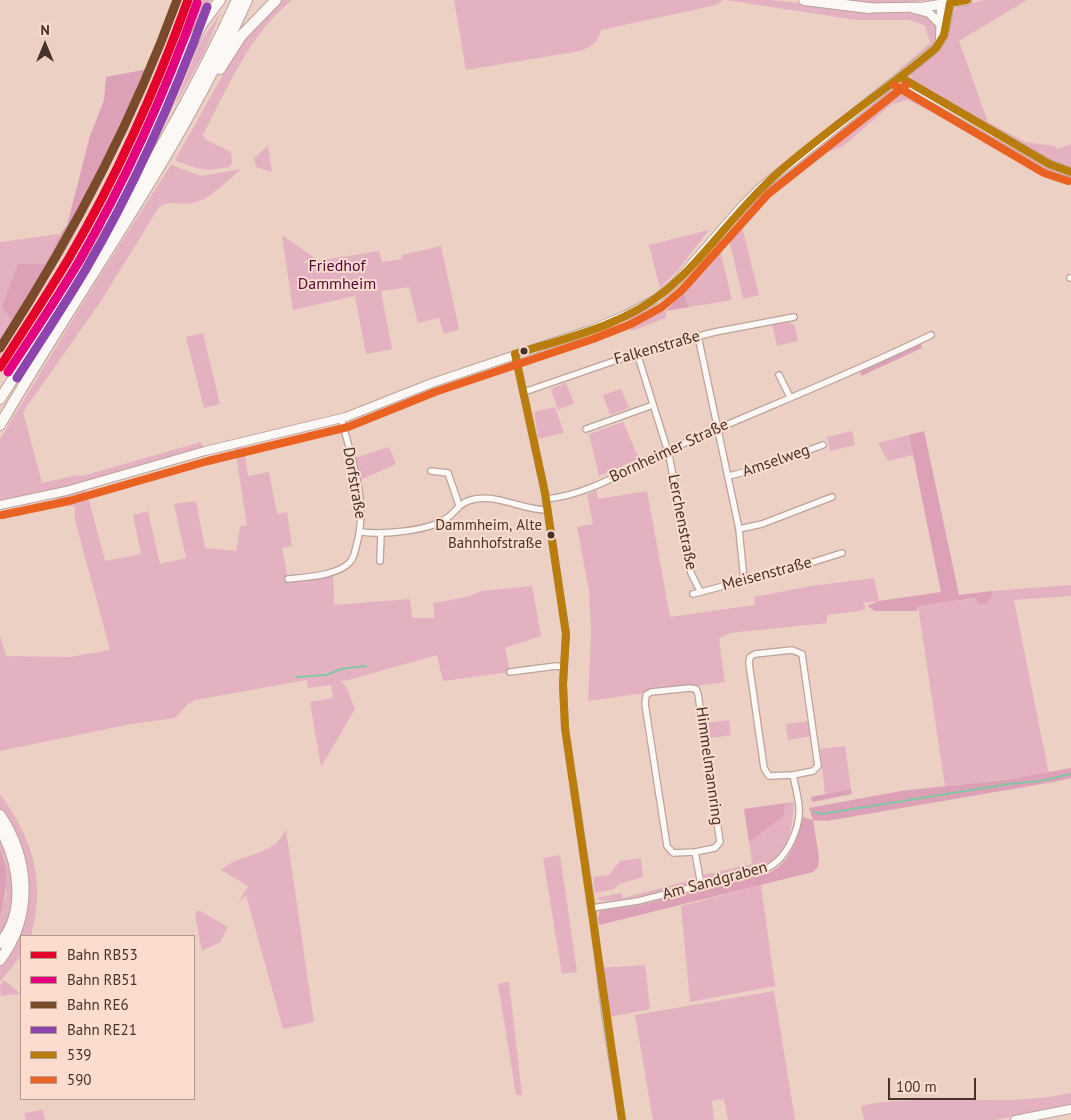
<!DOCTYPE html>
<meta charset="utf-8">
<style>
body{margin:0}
#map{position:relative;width:1071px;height:1120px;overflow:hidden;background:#ecd0c4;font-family:"PT Sans",sans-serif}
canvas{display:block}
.legend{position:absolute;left:20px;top:935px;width:175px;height:165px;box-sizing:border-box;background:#fbdcce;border:1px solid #b3988c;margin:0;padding:6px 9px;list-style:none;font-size:15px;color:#463229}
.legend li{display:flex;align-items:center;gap:10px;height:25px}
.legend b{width:25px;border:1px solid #b3988c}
.north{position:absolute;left:20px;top:20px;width:50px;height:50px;-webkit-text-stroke:4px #fbdcce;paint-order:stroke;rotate:0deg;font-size:14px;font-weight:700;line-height:20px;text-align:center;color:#463229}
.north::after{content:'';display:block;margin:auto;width:18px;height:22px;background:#463229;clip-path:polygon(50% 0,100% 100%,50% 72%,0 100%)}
.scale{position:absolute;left:888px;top:1078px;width:88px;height:22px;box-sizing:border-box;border:2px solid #463229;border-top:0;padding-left:6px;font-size:15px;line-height:18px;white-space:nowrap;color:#463229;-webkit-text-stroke:4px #fbdcce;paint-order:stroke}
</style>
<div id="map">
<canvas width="1071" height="1120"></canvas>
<ul class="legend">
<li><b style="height:6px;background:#e4002b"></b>Bahn RB53</li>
<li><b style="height:6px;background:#e5007d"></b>Bahn RB51</li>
<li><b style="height:6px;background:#7a4b2a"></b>Bahn RE6</li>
<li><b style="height:6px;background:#8e44ad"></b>Bahn RE21</li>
<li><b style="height:6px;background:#b97d0e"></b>539</li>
<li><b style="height:6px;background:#e96222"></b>590</li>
</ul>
<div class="north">N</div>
<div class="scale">100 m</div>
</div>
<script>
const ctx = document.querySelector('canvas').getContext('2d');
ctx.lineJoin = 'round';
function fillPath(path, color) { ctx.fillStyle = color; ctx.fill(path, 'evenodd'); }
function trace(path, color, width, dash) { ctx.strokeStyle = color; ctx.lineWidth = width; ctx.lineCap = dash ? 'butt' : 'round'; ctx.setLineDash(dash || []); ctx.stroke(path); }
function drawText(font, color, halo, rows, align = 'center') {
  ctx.font = font + ' "PT Sans",sans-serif'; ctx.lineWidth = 4; ctx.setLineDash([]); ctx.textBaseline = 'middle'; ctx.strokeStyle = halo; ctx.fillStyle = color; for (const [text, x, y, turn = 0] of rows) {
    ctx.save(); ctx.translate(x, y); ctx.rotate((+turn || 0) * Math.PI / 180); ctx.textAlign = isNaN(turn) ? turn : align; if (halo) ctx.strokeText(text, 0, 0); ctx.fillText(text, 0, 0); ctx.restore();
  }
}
fillPath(new Path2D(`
 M196,0h15l-12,17 -59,122z
 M280,0h12c-43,35 -64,87 -89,135l2,4 26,13 1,11 -3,4c-24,5 -33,2 -54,-7l65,-116z
 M454,0h269l-6,5 -116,25c-3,13 -9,16 -21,21l-114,19z
 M725,0h47l60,7 89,7 6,2 10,11c1,22 -19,32 -35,45l-3,-2 31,-27 -5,-17 -15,-6h-53z
 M827,0h106l-53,4z
 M984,0h43l-68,41 29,81 37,20 29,4 3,3 14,-5v23l-23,-8 -137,-77 -1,-9 29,-23 6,-9 9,-31 4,-3z
 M221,12l-16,39 -31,56 25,-63z
 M904,85l167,89v6l-1,-2 -36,-8 -2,-7 -124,-63 -16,4 -50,43 -28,9 -40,32 -33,34 18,73 -16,4 -14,-60 12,-17 -6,-3 33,-34 126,-99z
 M268,146l4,26 -16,-5 -2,-9z
 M171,165l30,11 40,-7c-13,11 -30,30 -48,34 -13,3 -22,-4 -34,4l-58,94 -78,111 19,71 35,-8 5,1 119,-34 2,6 -126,37 -77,16v-62l97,-159z
 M709,230l-31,40 -18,18 -11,-43z
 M59,234v7l-59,101v-100z
 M282,235l34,24 -12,2v2l75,-12 3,11 20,-3v-4l39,-9 18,83 -15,5 -5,-16 -21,5 -9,-36 -28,4 11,58 -26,5 -11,-58 -62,14z
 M720,250l12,50 -43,7 -6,-15z
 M666,311v7l-35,13 -4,-13 13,-6z
 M789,321l6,5 3,15 -21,5 -5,-22z
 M203,333l17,71 -16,4 -18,-71z
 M566,383l8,20 -16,7 -7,-21z
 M621,389l8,19 -19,7 -7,-20z
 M555,407l9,26 -26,6 -4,-27z
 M623,422l16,37 -40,17 -10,-42z
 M852,431l3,14 -25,6 -3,-14z
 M909,435l4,20 -25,6 -10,-18z
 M244,446l4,30 21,-4 8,42 10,-2 5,34 -10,2 6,31 45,-7 1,33 76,-6 2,19h23l-2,-15 34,-6 15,-6 50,-5 9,50 -36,12 5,24 -67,9 -6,-26 -92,26 -5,-1 7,8 8,21 -34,58 -11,-65 23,-4 -2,-13 -23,3 -1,-8 -112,20 -7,4 -13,14 -49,7 -126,26v-115l6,20 63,1 41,-7 -35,-130v-14h-25l7,-8 29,-9 19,72 36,-7 -8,-39 15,-4 12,53 26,-6 -12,-54 22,-3 9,47 31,3 4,-24 7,-2 -12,-76z
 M389,447l7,17 -36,16 -5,-22z
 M596,490l2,9 49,-8 23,126 85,-12 -1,-8 57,-11 63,-8 5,23 -16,2 3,5 -7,3 -32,4v8l-97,10 -11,6 6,43 -137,19 3,-69 -2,-42 -12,-63 16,-3 -6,-29z
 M1071,585v11l-57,4 35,174 -104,12 -27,-180 74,-10v-5z
 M729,720l2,15 -22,3 -2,-15z
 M810,721l2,15 -24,4 -2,-16z
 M845,746l6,43 -26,5 -5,-45z
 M0,794c33,45 46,87 31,142h-10v20l-21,26v-17l10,-12 12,-22 5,-30 -27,-92z
 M794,802c-1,18 -4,48 -22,59 -18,12 -47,14 -67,19l-2,-5 49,-11 -3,-22 35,-26 1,-13z
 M286,830l28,192 -31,7 -37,-134 -8,8 10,-17 -27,-16c14,-13 37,-14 53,-25 5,-3 8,-10 12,-15z
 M0,837c18,37 18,64 0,100v-20l6,-22 -2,-38 -4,-8z
 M560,855l17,117 -15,2 -19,-116z
 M641,858l2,19 -24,7 -5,5 -19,4 -2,-16 16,-2 11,-14z
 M695,879l-3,4c-16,4 -86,25 -96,15l25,-5 2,5z
 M761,885l14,101 -85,16 -9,-96z
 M198,910l30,17 -8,15 -18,9 -7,-36z
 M645,965l5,44 -45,9 -7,-50z
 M4,980l17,14 -20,2 -1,-11z
 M509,982l13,113h-6l-18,-111z
 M774,991l21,129h-67l-4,-21 -12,2 2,19h-61l-18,-105z
 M1071,1093v11l-76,16h-131l-3,-14c20,-5 40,-5 61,-6 50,-2 100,4 149,-7z
 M43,1110l2,10h-19l-2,-7z`), '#e4b1c1');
fillPath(new Path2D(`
 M176,0h6c-33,85 -71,170 -116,249 -21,36 -44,71 -66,107v-14l13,-21 -11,-14 16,-43h27c8,-12 13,-29 22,-39l23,-89 14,-36 2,-23 42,-8z
 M683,292l6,15 -23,4z
 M920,340l2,8 -61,28 -1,-8z
 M924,431l35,164 33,-4v5l-6,8h-6l-6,-6 -56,8 -1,5h-42l-8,-5 12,-5 62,-9 -32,-157z
 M1071,768v10l-18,4 -226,39 -14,-1 6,38 -1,9 -5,5 -214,53 -1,-8 2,-6 40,-6 129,-32c23,-12 27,-32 34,-56l10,3 -4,-12 92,-17 109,-12z
 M851,789l1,5 -40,8 -1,-5z
 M785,803l-1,13 -35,26 -5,-33z
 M0,849c10,20 6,47 0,68z`), '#dca1b6');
trace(new Path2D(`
 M296,677l30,-2 15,-6 25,-3
 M814,812l7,2 188,-30 31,-3 31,-7`), '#81c7a5', 2);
const street = new Path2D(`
 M1070,278h1
 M698,336l41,193 5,51
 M637,353l32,102 22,118 9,18
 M515,354l30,139 21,141 -3,50 2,44 27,180 13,106 17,106
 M779,375l11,22
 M524,392l128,-44 63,-16 79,-15
 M586,429l67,-24
 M431,471l17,2 11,32
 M729,476l27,-7 67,-24
 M546,499c44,-4 83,-31 123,-49 87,-39 176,-73 262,-115
 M739,529l23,-5 70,-27
 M361,532c21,3 65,-1 83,-12 14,-8 12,-17 31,-21 26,-4 47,11 72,11
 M380,561l1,-28
 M288,579c18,-2 49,-3 62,-17 4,-4 5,-10 6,-15 13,-43 -4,-87 -15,-129
 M693,594l114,-30 35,-11
 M510,672l46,-6 8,1
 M695,852l20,-4 5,-6 -22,-148 -2,-5 -6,-1 -39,4 -5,3 -1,9 22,142 6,7 22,-1 6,33
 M592,908l46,-7 127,-32c21,-8 36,-41 34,-63 -1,-10 -4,-21 -6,-31l-24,1 -5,-8 -15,-105 1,-6 5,-3 37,-4 10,4 16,112 -5,5 -20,4`);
const secondary = new Path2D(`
 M914,9l15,4 11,11
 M940,40l1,-35
 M900,77l9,7 140,80 22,8
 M0,505l66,-14 139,-40 141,-34 86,-34 158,-53 36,-15 30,-16 20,-17 67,-77 18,-18 175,-139 8,-13 6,-32
 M1015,1120l56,-11`);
const primary = new Path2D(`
 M869,8l55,-1 43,-7`);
const highway = new Path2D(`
 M804,0l65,8
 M220,69l21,-33 35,-36
 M107,224l13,-23 71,-155 11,-22 18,-24
 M0,399c37,-59 78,-116 115,-175 45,-73 86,-146 122,-224
 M0,425c83,-143 180,-273 247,-425
 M0,815c30,45 33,101 0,145
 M0,828c19,34 27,84 0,115`);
trace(street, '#b9a39a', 8);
trace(secondary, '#b9a39a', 10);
trace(primary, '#b9a39a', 11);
trace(highway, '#b9a39a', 12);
trace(street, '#fcf8f6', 5.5);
trace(secondary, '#fcf8f6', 8);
trace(primary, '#fcf8f6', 9);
trace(highway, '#fcf8f6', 10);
trace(new Path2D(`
 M900,77l149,87 22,8
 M515,354l30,139 21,141 -3,50 2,44 57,392
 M515,354c51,-16 107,-28 149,-62 43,-35 73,-84 115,-120 50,-44 106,-81 157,-124l8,-13 6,-32 17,-3`), '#b97d0e', 8);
trace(new Path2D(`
 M894,85l150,88 24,8
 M2,515l67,-14 139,-40 140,-34 87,-35 158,-53 38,-15 31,-17 20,-17 86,-96 138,-109`), '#e96222', 8);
trace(new Path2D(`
 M0,367c23,-36 47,-72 69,-109 48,-82 87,-169 119,-258`), '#e4002b', 9);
trace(new Path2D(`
 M8,372c24,-36 48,-72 70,-109 48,-83 87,-170 119,-260`), '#e5007d', 9);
trace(new Path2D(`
 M0,348c71,-110 132,-224 177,-348`), '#7a4b2a', 9);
trace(new Path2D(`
 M17,378c23,-36 47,-72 69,-109 49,-84 88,-172 121,-262`), '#8e44ad', 9);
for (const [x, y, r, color] of [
 [524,351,4.5,"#463229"],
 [551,535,4.5,"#463229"]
]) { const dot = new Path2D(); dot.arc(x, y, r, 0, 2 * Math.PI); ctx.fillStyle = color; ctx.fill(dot); trace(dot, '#fbdcce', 2); }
drawText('15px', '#463229', '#fbdcce', [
 ["Dammheim, Alte",542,526],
 ["Bahnhofstraße",542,544]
], 'right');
drawText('16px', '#54053b', '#fbdcce', [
 ["Friedhof",337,266],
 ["Dammheim",337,284]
]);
drawText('16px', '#463229', '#fbdcce', [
 ["Falkenstraße",657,348,-16],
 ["Bornheimer Straße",669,451,-25],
 ["Amselweg",776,461,-19],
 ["Dorfstraße",354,483,80],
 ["Lerchenstraße",682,522,79],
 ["Meisenstraße",767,574,-15],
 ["Himmelmannring",709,766,82],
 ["Am Sandgraben",715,881,-15]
]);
</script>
